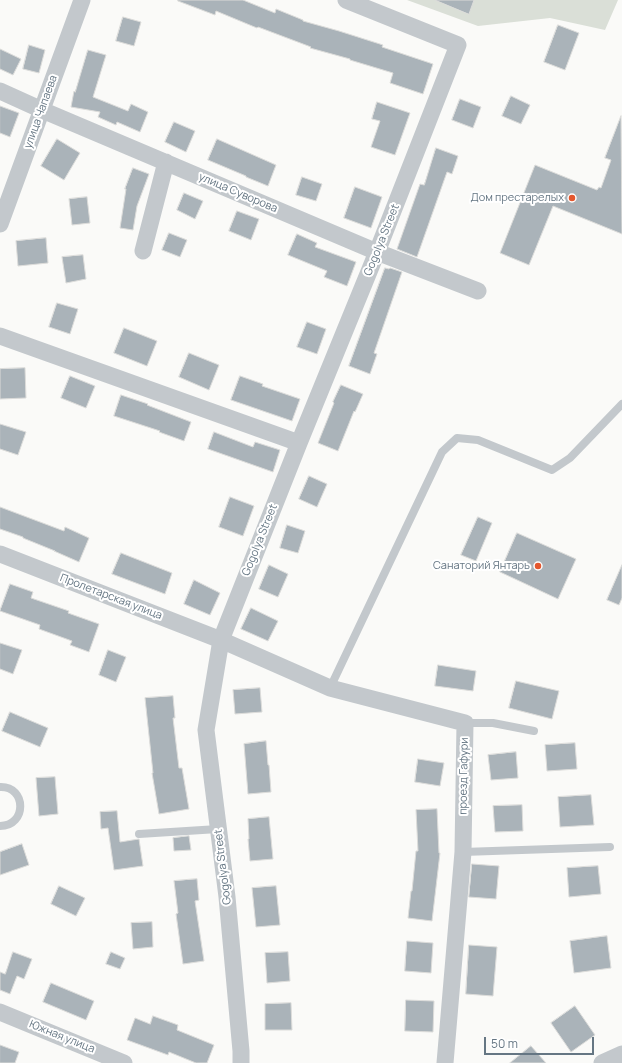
<!DOCTYPE html>
<meta charset="utf-8">
<style>
body{margin:0}
#map{position:relative;width:622px;height:1063px;overflow:hidden;background:#fafaf8;font-family:Manrope,sans-serif}
canvas{display:block}
.scale{position:absolute;left:484px;top:1037px;width:110px;height:18px;box-sizing:border-box;border:2px solid #657683;border-top:0;padding-left:5px;font-size:12px;line-height:14px;white-space:nowrap;color:#657683;-webkit-text-stroke:3px #fff;paint-order:stroke}
</style>
<div id="map">
<canvas width="622" height="1063"></canvas>
<div class="scale">50 m</div>
</div>
<script>
const ctx = document.querySelector('canvas').getContext('2d');
ctx.lineJoin = 'round';
function fillPath(path, color) { ctx.fillStyle = color; ctx.fill(path, 'evenodd'); }
function trace(path, color, width, dash) { ctx.strokeStyle = color; ctx.lineWidth = width; ctx.lineCap = dash ? 'butt' : 'round'; ctx.setLineDash(dash || []); ctx.stroke(path); }
function drawText(font, color, halo, rows, align = 'center') {
  ctx.font = font + ' Manrope,sans-serif'; ctx.lineWidth = 4; ctx.setLineDash([]); ctx.textBaseline = 'middle'; ctx.strokeStyle = halo; ctx.fillStyle = color; for (const [text, x, y, turn = 0] of rows) {
    ctx.save(); ctx.translate(x, y); ctx.rotate((+turn || 0) * Math.PI / 180); ctx.textAlign = isNaN(turn) ? turn : align; if (halo) ctx.strokeText(text, 0, 0); ctx.fillText(text, 0, 0); ctx.restore();
  }
}
fillPath(new Path2D(`
 M407,0h211l-13,30 -55,-12 -72,8z`), '#dadfd7');
const building = new Path2D(`
 M178,0h65l32,13 1,-4 27,11v1l36,10 44,14 -1,2 51,17 -10,30 -33,-11 3,-10 -43,-13v-1l-40,-11 1,-1 -53,-20 -1,1 -41,-17 -1,4 -37,-14z
 M435,0h39l-5,14z
 M123,17l18,5 -7,24 -18,-5z
 M558,25l21,8 -14,37 -21,-8z
 M29,45l16,5 -6,23 -16,-4z
 M0,49l21,10 -8,16 -13,-6z
 M88,50l18,5 -13,42 35,14 3,-7 17,8 -8,20 -23,-10 -1,3 -18,-8 2,-5 -29,-5 3,-16 1,1z
 M511,96l19,9 -9,19 -19,-8z
 M460,99l21,8 -8,21 -21,-8z
 M377,102l33,11 -15,42 -24,-8 9,-26 -8,-2z
 M0,106l19,7 -9,24 -10,-4z
 M621,116l1,118 -69,-28 -24,59 -29,-12 35,-88 62,25 2,-3 2,1 10,-28 -6,-2z
 M174,122l21,9 -9,21 -21,-10z
 M57,139l23,14 -16,27 -23,-14z
 M217,139l59,26 -8,21 -22,-9v-1l-38,-16z
 M436,148l22,8 -6,18 -5,-2 -30,85 -20,-8 23,-65 4,1z
 M133,168l16,6 -12,32 -4,24 -13,-2 6,-39h-1z
 M302,177l20,7 -6,17 -20,-6z
 M355,187l27,10 -11,31 -27,-10z
 M184,193l19,8 -8,18 -18,-9z
 M87,197l3,26 -18,2 -3,-26z
 M237,211l22,8 -8,21 -22,-9z
 M169,233l18,7 -7,17 -18,-7z
 M297,234l20,9 -2,4 41,15 -9,24 -23,-9 3,-6 -39,-16z
 M46,238l2,25 -30,3 -2,-25z
 M83,255l3,24 -20,4 -4,-26z
 M385,268l4,1 1,-1 12,4 -28,81 3,1 -7,20 -21,-8z
 M57,303l21,6 -8,25 -21,-7z
 M307,322l19,7 -9,25 -20,-7z
 M124,328l33,13 -10,25 -33,-13z
 M189,353l30,12 -10,25 -30,-13z
 M25,368l1,30 -26,1v-30z
 M70,376l25,10 -9,22 -25,-10z
 M240,376l23,8 -1,2 38,13 -8,22 -61,-21z
 M341,385l22,9 -8,18 -1,-1 -16,40 -20,-8 16,-40 -1,-1z
 M121,395l27,9 -1,1 44,17 -7,19 -25,-9 1,-1 -46,-15z
 M0,424l26,8 -8,23 -18,-6z
 M214,432l39,15 2,-5 25,8 -7,22 -65,-23z
 M309,476l18,8 -10,23 -18,-8z
 M230,497l24,9 -11,30 -24,-9z
 M0,507l64,24 1,-4 24,11 -10,24 -25,-11h1l-32,-13v-1l-23,-8z
 M478,517l14,6 -16,38 -15,-6z
 M287,525l18,6 -7,22 -18,-5z
 M517,533l59,26 -18,40 -58,-27z
 M121,553l51,20 -7,21 -53,-20z
 M269,565l19,9 -10,23 -19,-8z
 M622,565v33l-3,7 -12,-5z
 M194,580l26,13 -10,22 -26,-11z
 M10,584l23,8 -2,6 38,13 -1,2 31,11 -10,28 -19,-7 2,-4 -33,-12 1,-4 -40,-14z
 M251,608l27,13 -10,20 -27,-12z
 M0,643l22,7 -9,24 -13,-5z
 M108,650l18,7 -10,25 -17,-7z
 M438,665l38,6 -3,20 -38,-5z
 M516,681l43,10 -7,28 -43,-11z
 M260,688l2,24 -27,2 -2,-24z
 M173,696l2,22h-2l6,50h3l7,41 -30,5 -7,-41h1l-8,-75z
 M10,712l38,16 -8,19 -38,-16z
 M266,741l2,24h1l2,27 -23,2 -4,-50z
 M575,743l2,26 -30,2 -2,-26z
 M516,752l2,26 -27,2 -3,-25z
 M418,759l26,4 -4,23 -25,-4z
 M55,777l3,37 -19,2 -3,-38z
 M591,795l3,30 -34,2 -2,-30z
 M522,805l1,26 -28,1 -2,-26z
 M437,809l2,44h1l-8,68 -24,-3 3,-27h1l4,-40h2l-2,-41z
 M117,811l3,31 19,-3 4,27 -29,4 -6,-42 -7,1 -1,-17z
 M269,817l4,42 -23,2 -2,-22h1l-1,-20z
 M189,836l2,14 -17,1 -1,-13z
 M22,844l7,21 -29,10v-23z
 M472,864l27,2 -3,33 -27,-2z
 M598,866l3,28 -32,3 -2,-29z
 M197,879l2,21 -4,1 9,60 -21,3 -7,-50 2,-1 -4,-32z
 M59,886l26,12 -9,18 -25,-12z
 M276,886l4,39 -24,2 -4,-39z
 M152,922l1,25 -20,2 -2,-26z
 M607,936l4,32 -37,5 -4,-32z
 M407,941l26,2 -2,30 -26,-2z
 M469,945l28,2 -4,49 -27,-2z
 M13,952l19,7 -8,20 -7,-3 -7,18 -10,-4v-18l5,2z
 M111,952l14,6 -5,11 -14,-5z
 M288,952l2,29 -23,2 -2,-30z
 M51,983l43,18 -8,19 -43,-18z
 M406,1000l28,1 -1,31 -28,-1z
 M291,1003l1,27h-27v-26z
 M575,1006l20,29 -24,17 -20,-29z
 M153,1016l25,9 -1,5 37,15 -7,18h-11l-27,-11 -1,3 -41,-15 8,-22 15,6z
 M0,1045l19,7 -4,11h-15z
 M531,1046l15,17h-36z`);
fillPath(building, '#aab3b9');
trace(building, '#dcdcda', 1);
trace(new Path2D(`
 M330,688l112,-236 15,-14 21,2 74,30 18,-12 52,-54
 M465,723h28l41,8
 M0,787c27,-1 27,39 0,39
 M139,834l79,-5
 M463,852l147,-5`), '#c3c8cc', 8);
trace(new Path2D(`
 M0,91l42,19 335,142 101,39
 M0,224l82,-224
 M143,251l23,-89
 M0,336l299,107
 M0,554l221,86 109,48 135,35 -2,129 -18,211
 M0,1012l124,51
 M241,1063v-12l-14,-154 -21,-167 15,-90 78,-197 78,-191 81,-207 -112,-45
 M602,1063l20,-9`), '#c3c8cc', 17);
for (const [x, y, r, color] of [
 [572,198,4,"#e4572e"],
 [538,566,4,"#e4572e"]
]) { const dot = new Path2D(); dot.arc(x, y, r, 0, 2 * Math.PI); ctx.fillStyle = color; ctx.fill(dot); trace(dot, '#fff', 1.5); }
drawText('11px', '#657683', '#fff', [
 ["улица Чапаева",41,112,-70],
 ["улица Суворова",238,193,23],
 ["Gogolya Street",382,240,-68],
 ["Gogolya Street",260,540,-68],
 ["Пролетарская улица",111,597,21],
 ["проезд Гафури",464,776,-89],
 ["Gogolya Street",223,867,-97],
 ["Южная улица",62,1037,22]
]);
drawText('11px', '#657683', '#fff', [
 ["Дом престарелых",564,198],
 ["Санаторий Янтарь",530,566]
], 'right');
</script>
